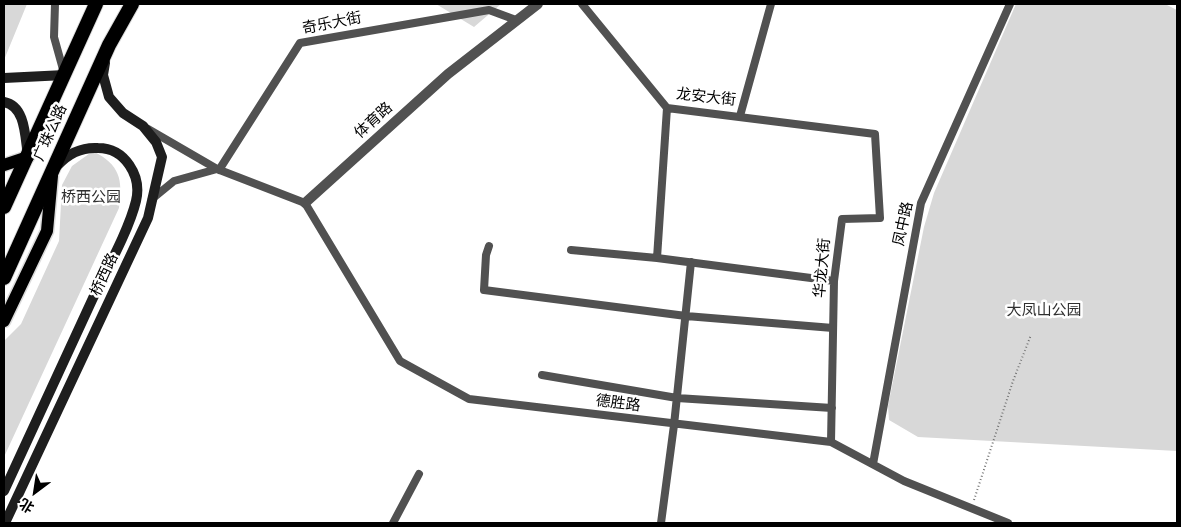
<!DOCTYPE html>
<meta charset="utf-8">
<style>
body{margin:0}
#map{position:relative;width:1181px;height:527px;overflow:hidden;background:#fff;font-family:"Sofia Sans Condensed","Noto Sans SC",sans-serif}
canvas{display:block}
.frame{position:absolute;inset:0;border:5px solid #000;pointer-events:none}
.north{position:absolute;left:10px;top:467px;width:50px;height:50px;-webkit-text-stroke:4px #fff;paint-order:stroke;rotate:211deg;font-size:14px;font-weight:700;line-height:20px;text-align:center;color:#000}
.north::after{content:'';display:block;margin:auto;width:18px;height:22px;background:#000;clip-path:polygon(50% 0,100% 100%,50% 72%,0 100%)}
</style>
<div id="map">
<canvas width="1181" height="527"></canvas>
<div class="frame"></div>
<div class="north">北</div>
</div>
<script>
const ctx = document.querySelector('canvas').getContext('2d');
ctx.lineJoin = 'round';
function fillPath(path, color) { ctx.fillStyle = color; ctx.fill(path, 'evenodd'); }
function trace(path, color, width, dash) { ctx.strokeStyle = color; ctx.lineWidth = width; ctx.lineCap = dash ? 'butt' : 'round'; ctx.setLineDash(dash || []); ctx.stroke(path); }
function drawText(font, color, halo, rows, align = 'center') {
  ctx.font = font + ' "Sofia Sans Condensed","Noto Sans SC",sans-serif'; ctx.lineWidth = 5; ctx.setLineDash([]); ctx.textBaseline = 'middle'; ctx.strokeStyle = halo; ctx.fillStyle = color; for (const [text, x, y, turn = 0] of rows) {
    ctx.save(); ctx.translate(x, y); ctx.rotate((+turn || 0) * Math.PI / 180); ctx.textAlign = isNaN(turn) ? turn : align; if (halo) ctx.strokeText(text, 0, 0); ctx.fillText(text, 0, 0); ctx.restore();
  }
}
fillPath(new Path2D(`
 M4,4h23l-23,56z
 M436,4h65l-27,23z
 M1016,4h149l12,6v441l-259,-14 -29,-17 -1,-14 36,-179 10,-34z
 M93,151c27,14 30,28 26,57l-115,249v-116l17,-17 38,-83 3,-56 10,-19z`), '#d8d8d8');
const primary = new Path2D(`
 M4,165l24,-8
 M4,321l43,-90 5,-55`);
const trunk = new Path2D(`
 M4,207l92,-203
 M4,278l105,-233 23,-41`);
trace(primary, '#dbdbdb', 15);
trace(trunk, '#dbdbdb', 16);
trace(new Path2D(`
 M974,500l39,-119 18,-46`), '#737373', 2, [1, 2.5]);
trace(new Path2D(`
 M55,4l-1,33 10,36
 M582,4l85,104 208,26 5,84 -38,1 -8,62 -3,161
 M740,116l31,-112
 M148,129l69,40 88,34 95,158 69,38 362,43 73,39 104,42
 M219,170l81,-127 189,-33 27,10
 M152,199l22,-18 43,-12
 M489,246l-3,9 -2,35 202,26 147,12
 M571,250l86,8 177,23
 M657,258l10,-150
 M542,375l135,23 155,10
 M873,464l48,-261 89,-199
 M393,523l26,-49
 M661,523l13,-98 17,-163`), '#515151', 8);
trace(new Path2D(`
 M305,203l143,-129 90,-70`), '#515151', 10);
trace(new Path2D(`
 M4,78l61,-3
 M4,102c22,4 21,36 24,54
 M4,491c29,-64 59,-128 89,-193 13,-27 36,-68 43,-97 6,-25 -11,-53 -38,-53 -17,-1 -30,6 -40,17
 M5,523l143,-305 14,-61 -6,-15 -13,-16 -20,-13 -14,-16 -6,-22 2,-12`), '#1e1e1e', 10);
trace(primary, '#000', 12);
trace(trunk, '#000', 14);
drawText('15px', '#000', '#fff', [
 ["奇乐大街",332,24,-11],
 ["龙安大街",706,98,6],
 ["体育路",374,121,-42],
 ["广珠公路",51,133,-66],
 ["凤中路",904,224,-78],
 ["华龙大街",823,268,-85],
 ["桥西路",105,275,-65],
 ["德胜路",618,404,7]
]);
drawText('15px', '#2f2f2f', '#fff', [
 ["桥西公园",91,198],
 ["大凤山公园",1044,311]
]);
</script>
